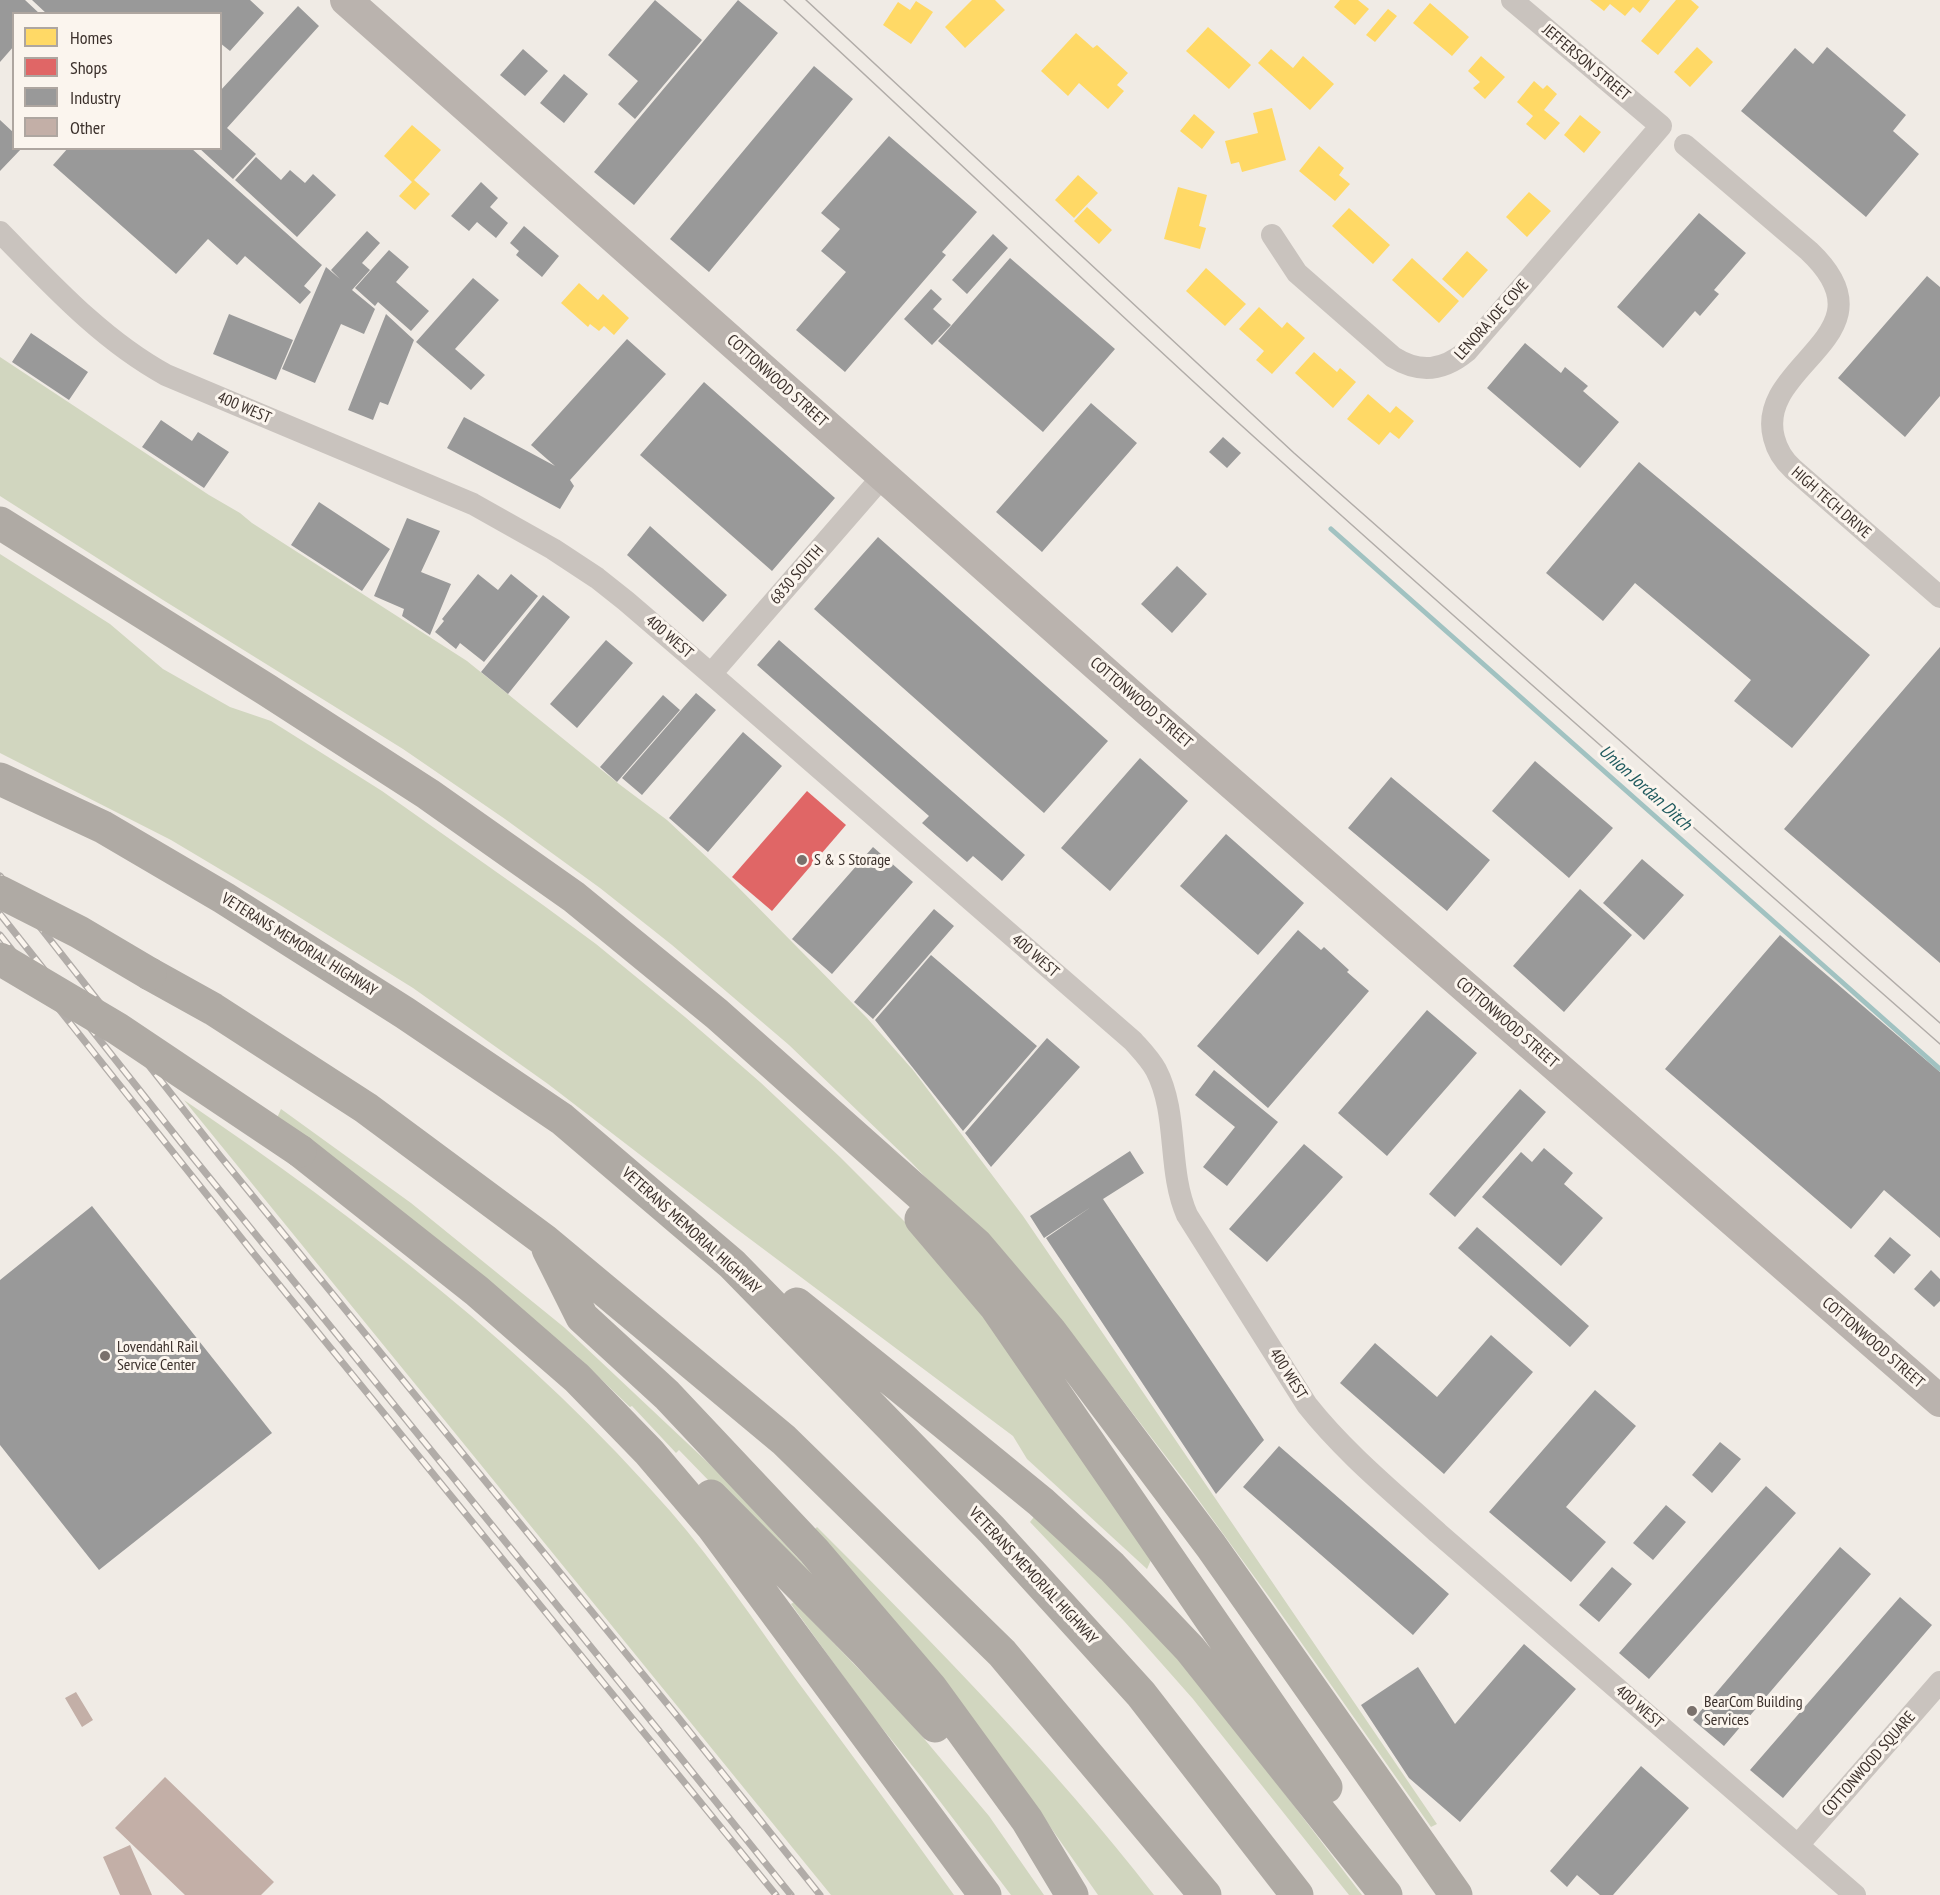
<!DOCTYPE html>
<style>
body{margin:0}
#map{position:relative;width:1940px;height:1895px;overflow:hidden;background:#f0ebe5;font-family:"PT Sans Narrow",sans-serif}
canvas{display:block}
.legend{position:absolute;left:12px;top:12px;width:210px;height:138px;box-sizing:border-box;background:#fbf5ee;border:2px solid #aea6a0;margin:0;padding:8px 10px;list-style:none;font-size:18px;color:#3b302b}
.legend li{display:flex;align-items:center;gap:12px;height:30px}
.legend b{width:30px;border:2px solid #aea6a0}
</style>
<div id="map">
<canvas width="1940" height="1895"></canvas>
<ul class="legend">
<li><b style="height:16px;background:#ffd966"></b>Homes</li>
<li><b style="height:16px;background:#e06666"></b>Shops</li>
<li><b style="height:16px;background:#999"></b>Industry</li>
<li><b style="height:16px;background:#c3afa7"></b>Other</li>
</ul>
</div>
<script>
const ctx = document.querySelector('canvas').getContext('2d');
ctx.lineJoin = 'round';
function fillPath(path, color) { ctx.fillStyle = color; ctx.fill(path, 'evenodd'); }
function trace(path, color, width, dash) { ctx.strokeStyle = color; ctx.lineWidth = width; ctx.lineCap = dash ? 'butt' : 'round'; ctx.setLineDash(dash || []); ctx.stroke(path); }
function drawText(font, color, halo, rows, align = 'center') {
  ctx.font = font + ' "PT Sans Narrow",sans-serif'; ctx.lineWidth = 6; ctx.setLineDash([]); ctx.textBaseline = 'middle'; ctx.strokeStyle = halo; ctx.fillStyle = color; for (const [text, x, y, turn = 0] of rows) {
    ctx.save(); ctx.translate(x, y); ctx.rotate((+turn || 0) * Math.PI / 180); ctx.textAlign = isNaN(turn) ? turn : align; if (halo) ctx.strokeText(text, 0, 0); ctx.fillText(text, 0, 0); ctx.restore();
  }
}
fillPath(new Path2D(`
 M0,357l209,138 31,18 12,10 215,138 152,123 48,36 63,59 137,139 46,52 110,146 414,608 -6,3 -159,-226 -88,-121 -73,-95 -140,-160 -60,-63 -122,-117 -117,-100 -72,-57 -95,-69 -102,-70 -240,-149 -163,-104z
 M0,554l110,70 53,45 67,38 41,14 111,70 161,114 53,39 89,73 75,65 80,75 70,70 89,106 152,227 -4,9 -120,-110 -14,-23 -279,-209 -186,-143 -135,-96 -138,-86 -104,-62 -171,-87z
 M184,1100c176,120 347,251 487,412 45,52 84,110 124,166 53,72 107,144 159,217h-123z
 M281,1109l130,94 154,125 154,145 100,108 -74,-63 -66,-68 -3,3 -44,-47 -2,1 -53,-51 -56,-46 -244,-192z
 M1037,1513l134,137 69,85 122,160h-13l-156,-196 -69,-78 -94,-99z
 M817,1527c117,117 236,237 337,368h-56l-96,-137 -187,-229z
 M794,1602l116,120 79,94 55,79h-33l-88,-116 -54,-67 -78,-108z`), '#d1d6bf');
fillPath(new Path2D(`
 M972,0h23l10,10 -40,38 -20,-21z
 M1340,0h18l11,9 -14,16 -21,-18z
 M1590,0h60l-10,13 -7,-6 -8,9 -15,-12 -6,7z
 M1676,0h15l8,7 -41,48 -17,-14z
 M916,1l17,11 -22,32 -28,-19 15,-23 12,8z
 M1430,3l39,34 -17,19 -39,-33z
 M1388,9l9,7 -22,26 -9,-7z
 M1208,27l43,38 -22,24 -43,-38z
 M1076,33l17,15 4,-3 31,28 -11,12 7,6 -16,18 -29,-26 -11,13 -27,-25z
 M1697,47l16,15 -23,25 -16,-15z
 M1271,49l22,19 10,-12 31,28 -24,26 -52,-47z
 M1481,56l24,21 -20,22 -12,-11 7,-6 -12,-11z
 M1534,81l9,8 4,-4 10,9 -13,16 16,13 -15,17 -19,-16 7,-8 -16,-14z
 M1272,108l14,52 -44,12 -3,-10 -8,2 -6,-23 33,-8 -5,-20z
 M1194,114l21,18 -13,17 -22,-18z
 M1580,115l21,17 -17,21 -20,-18z
 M412,125l29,25 -27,30 16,14 -15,16 -16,-14 13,-14 -28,-26z
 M1319,146l25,22 -5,7 11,9 -15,17 -36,-30z
 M1078,175l20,18 -24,25 -19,-18z
 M1178,187l29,8 -8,31 7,2 -6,21 -36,-10z
 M1529,192l22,19 -24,26 -21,-20z
 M1087,207l25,23 -13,14 -25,-23z
 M1349,208l41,37 -17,19 -41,-38z
 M1467,251l21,19 -25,28 -21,-19z
 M1412,258l47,43 -20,22 -47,-43z
 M1206,268l40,36 -21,22 -39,-35z
 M579,283l19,17 5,-6 26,24 -15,17 -10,-9 -5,5 -9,-7 -2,3 -27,-24z
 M1259,307l23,21 5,-6 18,16 -33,36 -16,-14 8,-9 -25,-22z
 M1314,352l23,20 3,-4 16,14 -23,26 -38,-35z
 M1368,394l22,19 6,-7 18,15 -15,18 -9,-7 -11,13 -32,-26z`), '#ffd966');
fillPath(new Path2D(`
 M807,791l39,34 -74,86 -40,-34z`), '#e06666');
fillPath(new Path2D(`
 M0,0h25l15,14h-26v32l-14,16z
 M32,0h218l14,13 -34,38 -10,-8v-29h-173z
 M655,0l47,40 -67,79 -17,-15 20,-23 -30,-26z
 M738,0l40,33 -144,172 -40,-33z
 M298,6l21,20 -92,102 29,26 -23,25 -34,-31h21v-57z
 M1827,47l79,68 -13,16 26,23 -53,63 -125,-106 54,-63 18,16z
 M523,49l25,22 -23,25 -25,-21z
 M814,66l39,33 -144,173 -39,-33z
 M564,74l24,20 -24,29 -24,-20z
 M0,120l14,13v15h8l-22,23z
 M889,136l88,76 -35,40 4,3 -101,117 -49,-42 50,-58 -25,-21 19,-22 -19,-16z
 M68,148h123l131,117 -18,21 7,6 -11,12 -55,-48 -8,9 -29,-26 -32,35 -123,-109z
 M256,157l25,23 9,-10 15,13 8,-9 23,21 -39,42 -62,-57z
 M481,182l17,16 -8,9 18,16 -12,15 -19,-16 -8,9 -18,-15z
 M1699,213l47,40 -32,37 5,4 -19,22 -5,-5 -32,37 -46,-41z
 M524,226l35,30 -17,21 -26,-22 3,-4 -9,-8z
 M367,231l13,12 -18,20 8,7 -18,20 23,19 -11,25 -23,-10 -26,59 -33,-14 44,-102 14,12 -9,-9z
 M993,234l15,14 -41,46 -15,-14z
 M389,250l20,17 -13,15 33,29 -18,20 -33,-29 -3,4 -20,-18z
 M1010,258l105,91 -72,83 -105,-91z
 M1927,276l13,11v109l-35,41 -67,-59z
 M473,278l26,22 -44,49 30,26 -14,15 -55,-48z
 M931,289l11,10 -9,10 18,16 -19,20 -28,-26z
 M229,314l64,26 -17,40 -63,-26z
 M386,314l28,26 -26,65 -8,-3 -7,18 -25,-10z
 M31,333l57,39 -19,28 -57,-38z
 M627,339l39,35 -96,106 4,6 -14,23 -113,-61 17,-31 91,49 -24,-21z
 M1525,343l36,30 4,-6 23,19 -5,5 36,31 -39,46 -93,-80z
 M704,382l131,116 -63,73 -132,-116z
 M1091,403l46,40 -95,109 -46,-40z
 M161,420l31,21 6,-9 31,20 -25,36 -62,-41z
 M1223,437l18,16 -14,15 -18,-16z
 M1639,462l231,193 -78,93 -58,-47 17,-21 -116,-97 -32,38 -57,-48z
 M319,502l71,47 -28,42 -71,-46z
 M407,518l33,13 -19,41 30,12 -21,51 -28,-19 2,-7 -30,-13z
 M650,526l77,69 -24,27 -76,-67z
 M878,537l230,204 -64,72 -230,-204z
 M1177,566l30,28 -35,39 -31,-29z
 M478,574l20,16 13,-16 27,22 -54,66 -24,-19 -4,6 -21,-17 9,-11 -2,-2z
 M543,595l27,22 -62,77 -27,-22z
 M606,640l27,23 -56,65 -27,-24z
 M779,640l246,215 -23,26 -29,-25 -6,6 -45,-39 7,-7 -172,-151z
 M1940,647v316l-156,-134z
 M696,693l20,17 -74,85 -20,-17z
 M663,695l17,15 -63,72 -17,-15z
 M743,732l39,34 -74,86 -39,-34z
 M1140,758l48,43 -78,90 -49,-43z
 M1535,761l78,67 -44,50 -77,-67z
 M1391,777l99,83 -43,51 -99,-83z
 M1226,834l78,69 -46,52 -78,-69z
 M873,847l40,35 -81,92 -40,-35z
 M1642,859l42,36 -40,45 -41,-37z
 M1580,889l52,46 -68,77 -51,-46z
 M934,909l20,17 -81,93 -19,-17z
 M1298,930l23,20 3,-3 25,23 -2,2 22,19 -101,117 -71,-62z
 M1780,935l160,137v166l-56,-48 -33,39 -186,-160z
 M931,955l106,91 -74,85 -88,-111z
 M1427,1010l50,43 -90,103 -49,-43z
 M1047,1038l33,29 -89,100 -26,-34z
 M1214,1070l64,52 -51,64 -24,-19 32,-40 -40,-32z
 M1520,1089l26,23 -91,105 -26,-23z
 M1304,1144l39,33 -76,85 -38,-33z
 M1544,1148l29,25 -9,11 39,34 -42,48 -79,-69 39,-45 11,10z
 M1130,1151l14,22 -41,26 161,241 -48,54 -170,-256 45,-31 -47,31 -14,-22z
 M92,1206l180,227 -173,137 -99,-125v-165z
 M1477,1227l112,99 -19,21 -112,-99z
 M1890,1237l21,18 -17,19 -20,-18z
 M1931,1270l9,9v22l-6,6 -20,-18z
 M1491,1335l42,37 -89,102 -104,-91 35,-40 62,54z
 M1595,1390l41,36 -70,81 40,35 -35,40 -82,-70z
 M1720,1442l21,17 -29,34 -20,-18z
 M1279,1446l170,148 -36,41 -170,-148z
 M1766,1486l30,27 -147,166 -30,-26z
 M1666,1505l20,17 -33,38 -20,-17z
 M1840,1547l31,27 -147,172 -31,-26z
 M1612,1567l20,17 -33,38 -20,-17z
 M1900,1597l32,28 -149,173 -33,-28z
 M1524,1644l52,45 -116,133 -51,-44 -48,-73 57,-38 37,57z
 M1641,1766l48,42 -76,87h-13l-23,-20 -10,12 -17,-16z`), '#999');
trace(new Path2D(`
 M1331,529l609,540`), '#a1c2c1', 5);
fillPath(new Path2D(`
 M76,1692l17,28 -11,7 -17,-29z
 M165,1777l109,105 -13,13h-76l-70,-67z
 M130,1845l22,50h-32l-17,-38z`), '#c3afa7');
trace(new Path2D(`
 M1685,145l124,106c90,85 -55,112 -35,187 3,12 9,22 19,31l147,128
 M0,232c51,52 102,108 166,143l307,129 80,45 44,29 29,23 85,73 422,367c8,9 17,18 23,29 23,44 11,100 31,145l120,190c38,48 86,87 131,128l417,362
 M1272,235l25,38 96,84c27,17 50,14 74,-6l194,-225 -149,-126
 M711,674l172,-198
 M1798,1845l142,-163`), '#c9c3be', 22);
trace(new Path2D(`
 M346,0l798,707 796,694`), '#bab3ae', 32);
trace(new Path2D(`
 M0,523l267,167 161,104 146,103 143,117 259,230 74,87 161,215 245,349
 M0,779l103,48 121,71 181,115 157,106 170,145 260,266 149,164 156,201
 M150,974l63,35 153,99 178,132 240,200 218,213 203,242
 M300,1151l177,140 100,87 72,74 63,74 273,369
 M921,1219l74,87 331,481
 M548,1249l34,68 85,78 147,156 117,137 96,132 45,75
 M797,1304l102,82 142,116 71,65 78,82 196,246
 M711,1496l153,154 71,76`), '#afaaa4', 33);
trace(new Path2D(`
 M784,0c167,153 330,312 499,463 217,196 438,388 657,581
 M806,0l488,453 646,570`), '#b1aca8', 1.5);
const rail = new Path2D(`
 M0,876l220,280 457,560 143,179
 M0,914l187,236 473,582 131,163
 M0,935l254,319 522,641`);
trace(rail, '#b1aca8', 7);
trace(rail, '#fbf5ee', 4.5, [14]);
trace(new Path2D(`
 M0,892l79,40 71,42
 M0,959l118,70 182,122`), '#afaaa4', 33);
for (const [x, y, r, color] of [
 [802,860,6,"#7a716c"],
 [105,1356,6,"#7a716c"],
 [1692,1711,6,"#7a716c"]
]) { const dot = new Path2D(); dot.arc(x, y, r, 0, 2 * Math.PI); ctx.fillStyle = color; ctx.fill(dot); trace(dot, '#fbf5ee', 2); }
drawText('16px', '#3b302b', '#fbf5ee', [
 ["JEFFERSON STREET",1586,63,40],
 ["LENORA JOE COVE",1492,320,-48],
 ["COTTONWOOD STREET",777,381,42],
 ["400 WEST",244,408,23],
 ["HIGH TECH DRIVE",1831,503,41],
 ["6830 SOUTH",797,575,-49],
 ["400 WEST",669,637,41],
 ["COTTONWOOD STREET",1141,703,41],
 ["VETERANS MEMORIAL HIGHWAY",299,945,32],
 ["400 WEST",1035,956,41],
 ["COTTONWOOD STREET",1507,1023,41],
 ["VETERANS MEMORIAL HIGHWAY",691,1231,42],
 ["COTTONWOOD STREET",1873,1343,41],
 ["400 WEST",1288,1374,58],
 ["VETERANS MEMORIAL HIGHWAY",1033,1576,47],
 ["400 WEST",1639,1707,41],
 ["COTTONWOOD SQUARE",1869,1764,-49]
]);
drawText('16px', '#3b302b', '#fbf5ee', [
 ["S & S Storage",814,860],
 ["Lovendahl Rail",117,1347],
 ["Service Center",117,1365],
 ["BearCom Building",1704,1702],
 ["Services",1704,1720]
], 'left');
drawText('italic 18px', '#1f5a5e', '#fbf5ee', [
 ["Union Jordan Ditch",1645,788,42]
]);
</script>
